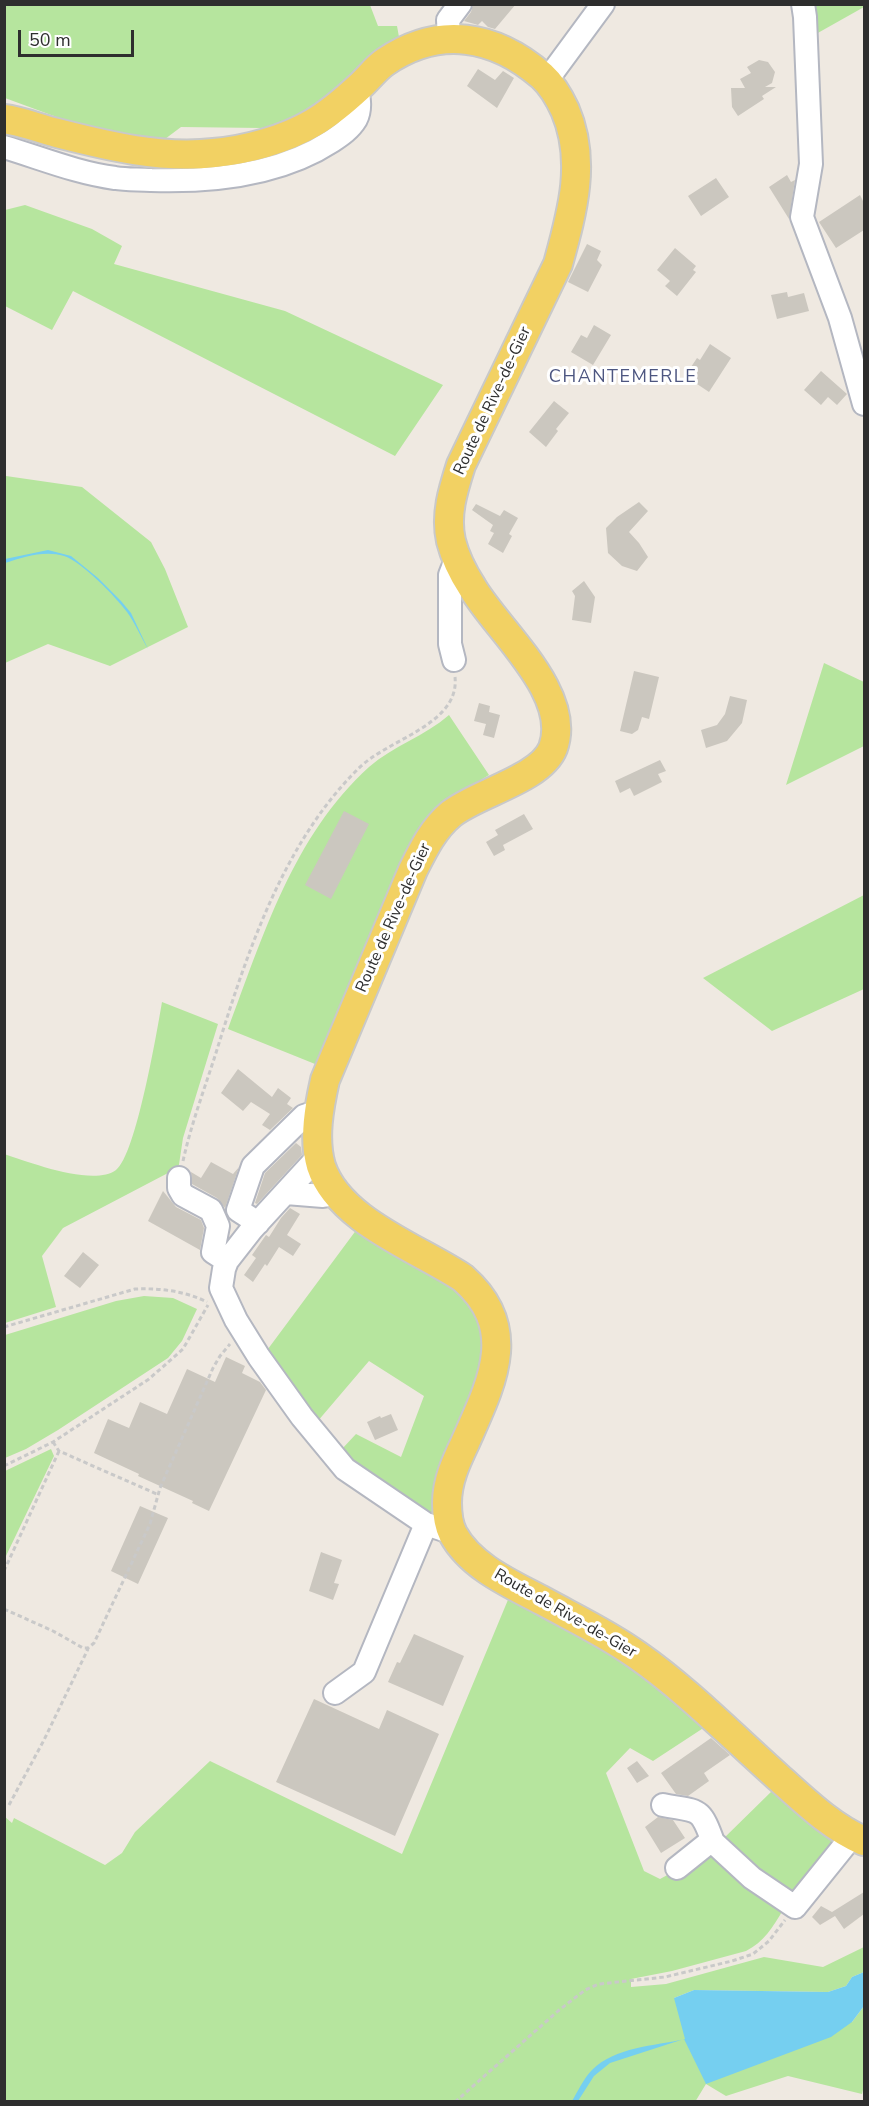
<!DOCTYPE html>
<style>
body{margin:0}
#map{position:relative;width:869px;height:2106px;overflow:hidden;background:#efe9e1;font-family:"Nunito Sans",sans-serif}
canvas{display:block}
.frame{position:absolute;inset:0;border:6px solid #2e2e2e;pointer-events:none}
.scale{position:absolute;left:18px;top:30px;width:116px;height:27px;box-sizing:border-box;border:3px solid #2e2e2e;border-top:0;padding-left:8px;font-size:18px;line-height:21px;white-space:nowrap;color:#2e2e2e;-webkit-text-stroke:4px #fff;paint-order:stroke}
</style>
<div id="map">
<canvas width="869" height="2106"></canvas>
<div class="frame"></div>
<div class="scale">50 m</div>
</div>
<script>
const ctx = document.querySelector('canvas').getContext('2d');
ctx.lineJoin = 'round';
function fillPath(path, color) { ctx.fillStyle = color; ctx.fill(path, 'evenodd'); }
function trace(path, color, width, dash) { ctx.strokeStyle = color; ctx.lineWidth = width; ctx.lineCap = dash ? 'butt' : 'round'; ctx.setLineDash(dash || []); ctx.stroke(path); }
function drawText(font, color, halo, rows, align = 'center') {
  ctx.font = font + ' "Nunito Sans",sans-serif'; ctx.lineWidth = 6; ctx.setLineDash([]); ctx.textBaseline = 'middle'; ctx.strokeStyle = halo; ctx.fillStyle = color; for (const [text, x, y, turn = 0] of rows) {
    ctx.save(); ctx.translate(x, y); ctx.rotate((+turn || 0) * Math.PI / 180); ctx.textAlign = isNaN(turn) ? turn : align; if (halo) ctx.strokeText(text, 0, 0); ctx.fillText(text, 0, 0); ctx.restore();
  }
}
fillPath(new Path2D(`
 M4,5h366l8,21h19l2,11 -26,17 -49,45 -35,21 -27,8 -81,-1 -20,15 -61,-9 -95,-35z
 M811,5h53v2l-48,27z
 M25,205l67,24 30,17 -8,18 171,47 158,74 -48,71 -322,-165 -21,39 -47,-24v-96z
 M6,476l76,11 69,55 14,27 23,58 -78,39 -62,-22 -43,19z
 M824,663l40,19v64l-78,39z
 M449,715l40,60 -41,25 -128,266 -92,-37c35,-93 65,-193 141,-262 24,-21 56,-31 80,-52z
 M864,895v94l-92,42 -69,-53z
 M162,1002l56,22 -35,114 -5,33 -10,2 -105,55 -21,28 14,51 -51,16 -1,-169c25,8 89,33 112,16 20,-15 41,-139 46,-168z
 M357,1229l109,64 22,49 -53,176 -61,-35 -33,-33 15,-16 45,23 23,-61 -55,-35 -52,61 -52,-69z
 M144,1296l29,2 24,11 -15,32 -14,17 -110,72 -32,19 -21,9v-123l111,-34z
 M51,1449l3,7 -49,102v-87z
 M510,1595l118,63 80,67 -55,36 -23,-13 -24,25 38,98 16,8 52,-28 71,59c-10,17 -19,32 -37,41l-74,20 -41,8v8l35,-3 98,-27 59,10 41,-20v25l-12,5 -6,9 -18,6 -134,-2 -20,8 178,24 12,-16v80l-2,8 -74,-18 -62,20 -20,-12 -11,18 -690,-1 -1,-285 8,7 2,-5 91,47 17,-12 13,-21 75,-71 192,93z
 M774,1789l66,52 -43,55 -13,2 -63,-57z`), '#b6e59e');
fillPath(new Path2D(`
 M48,550l23,6 27,22 23,23 10,12 17,36c-7,-12 -13,-26 -21,-37 -11,-15 -46,-51 -63,-56 -19,-6 -41,1 -59,7v-4z
 M864,1972v34l-12,16 -21,15 -125,47 -22,-45 -74,24 -16,13 -16,25h-6c6,-10 12,-23 20,-31 23,-23 62,-24 93,-31l-11,-41 20,-8 134,2 18,-6 6,-9z`), '#75cff0');
fillPath(new Path2D(`
 M473,4h43l-21,25 -7,-2 -6,-6 -4,4 -14,-4 7,-9z
 M759,60l9,2 7,10 -3,11 -7,4h11l-14,9 2,3 -26,17 -6,-9 -1,-19h14l-5,-9 11,-6 -4,-6z
 M478,69l17,11 8,-9 11,7 -17,30 -30,-22z
 M787,175l4,7 4,-2 -6,39 -20,-32z
 M716,178l13,19 -28,19 -13,-20z
 M860,195l4,8v27l-28,18 -17,-26z
 M587,244l14,7 -4,9 5,5 -14,27 -20,-10z
 M675,248l21,18 -3,4 3,2 -19,24 -12,-10 5,-5 -13,-11z
 M787,292l1,5 16,-4 5,18 -32,8 -6,-24z
 M594,325l17,10 -18,30 -22,-13 10,-17 6,3z
 M710,344l21,14 -22,34 -24,-16 12,-18 3,2z
 M821,371l26,23 -10,11 -9,-8 -7,8 -17,-15z
 M554,401l15,12 -13,16 2,2 -12,16 -17,-15z
 M639,502l9,9 -19,21 10,11 9,14 -11,14 -15,-5 -14,-13 -2,-25 11,-11z
 M476,504l24,12 4,-6 14,8 -9,16 3,2 -9,17 -15,-9 6,-11 -4,-2 3,-6 -21,-15z
 M584,581l11,16 -4,26 -19,-3 3,-24 -3,-5z
 M634,671l25,6 -10,42 -7,-2 -4,13 -6,4 -12,-3z
 M730,696l17,4 -5,23 -15,18 -21,7 -5,-18 16,-5 8,-11z
 M479,703l11,3 -1,6 11,3 -6,23 -11,-3 3,-11 -12,-3z
 M660,760l6,11 -8,3 4,8 -28,14 -4,-8 -10,5 -5,-12z
 M344,811l25,13 -38,75 -26,-14z
 M524,814l9,15 -30,16 2,5 -11,6 -8,-14 12,-7 -3,-5z
 M238,1069l34,28 6,-9 13,10 -4,6 6,4 -23,22 -8,-5 8,-11 -19,-12 -8,9 -22,-18z
 M296,1143l5,4 1,8 -45,49 -2,-1 10,-30z
 M211,1162l22,12 6,-7 -14,41 -8,-10 -25,-14 -1,-12 10,6z
 M163,1191l13,16 25,13 3,8 -4,22 -52,-29z
 M290,1208l10,6 -13,21 14,9 -8,12 -14,-9 -12,19 -2,-2 -12,18 -9,-7 12,-17 -4,-3 14,-20 3,2 12,-19z
 M83,1252l16,13 -19,23 -16,-12z
 M226,1357l19,9 -3,7 18,9 6,8 -57,121 -17,-8 1,-2 -55,-25 1,-2 -45,-21 14,-34 21,9 11,-26 27,12 20,-45 28,13z
 M391,1414l7,16 -23,10 -8,-18 13,-6 1,2z
 M140,1506l28,12 -30,66 -27,-13z
 M321,1552l21,8 -8,23 5,1 -6,16 -24,-9z
 M414,1634l50,22 -21,50 -55,-24 9,-20 3,1z
 M314,1699l65,30 8,-19 52,24 -44,102 -119,-54z
 M711,1738l19,17 -26,18 5,8 -21,15 -12,-2 -15,-21z
 M637,1761l12,15 -12,7 -10,-15z
 M658,1817l15,3 12,18 -24,15 -16,-26z
 M864,1892v22l-20,15 -9,-13 -15,9 -8,-8 9,-11 11,6z`), '#cbc7bf');
const minor = new Path2D(`
 M803,4l2,13 6,147 -9,53 38,101 24,86
 M449,39l-1,-19 12,-16
 M547,80l56,-76
 M4,147c37,11 73,26 111,31 12,2 24,1 36,2 61,2 129,-5 181,-39 9,-6 18,-12 24,-22 5,-10 3,-20 1,-31
 M454,660l-4,-16v-69l7,-18
 M319,1156l-67,73 -25,32 -3,8 -3,19 15,32 23,37 43,60 43,52 81,55 27,9
 M179,1178v10l4,7 28,15 7,16 -5,26 14,9
 M286,1193l37,3 13,-2
 M258,1223l-20,-13 15,-44 51,-50 15,-5
 M335,1693l29,-21 62,-148
 M663,1805c36,7 37,1 50,37
 M677,1868l30,-24 6,-2 39,36 43,29 58,-72`);
const major = new Path2D(`
 M4,119c18,2 36,10 53,14 51,13 104,26 157,20 32,-3 70,-13 99,-30 17,-10 32,-23 46,-36 9,-8 17,-19 26,-25 54,-37 110,-27 157,14 11,10 17,21 23,34 22,51 7,103 -7,154l-97,201c-8,25 -16,50 -10,76 4,16 12,32 21,46 25,43 101,106 81,161 -12,31 -76,45 -102,66 -18,15 -28,36 -38,56l-88,210c-6,27 -12,59 -4,86 18,55 97,82 142,112 58,51 28,106 2,165 -9,19 -18,38 -18,60 0,10 1,21 6,31 18,33 58,50 90,67 31,17 65,33 94,54 49,34 96,82 141,122 26,23 53,50 86,64`);
trace(minor, '#b4b7c1', 26);
trace(major, '#c9c9c9', 32);
trace(new Path2D(`
 M183,1161c8,-36 21,-71 32,-105 31,-100 67,-212 143,-287 29,-30 102,-44 97,-92
 M4,1327l131,-38c25,-1 50,2 72,13
 M53,1442l6,9 100,44
 M4,1466l49,-24 96,-63 34,-30 25,-44
 M4,1571l55,-120
 M4,1609l49,22 30,17h5l6,-5 56,-119 10,-36 53,-120 7,-12 10,-12
 M9,1805l35,-65 44,-91
 M455,2102l103,-91 27,-21 14,-6 66,-7 67,-16 21,-7 16,-13 16,-21`), '#c9c9c9', 3, [4.5, 3]);
trace(minor, '#fff', 22);
trace(major, '#f2d163', 28);
drawText('16px', '#2e2e2e', '#fff', [
 ["Route de Rive-de-Gier",493,401,-65],
 ["Route de Rive-de-Gier",394,918,-66],
 ["Route de Rive-de-Gier",565,1614,30]
]);
ctx.letterSpacing = '1.5px';
drawText('18px', '#4d5680', '#fff', [
 ["CHANTEMERLE",623,378]
]);
ctx.letterSpacing = '0px';
</script>
